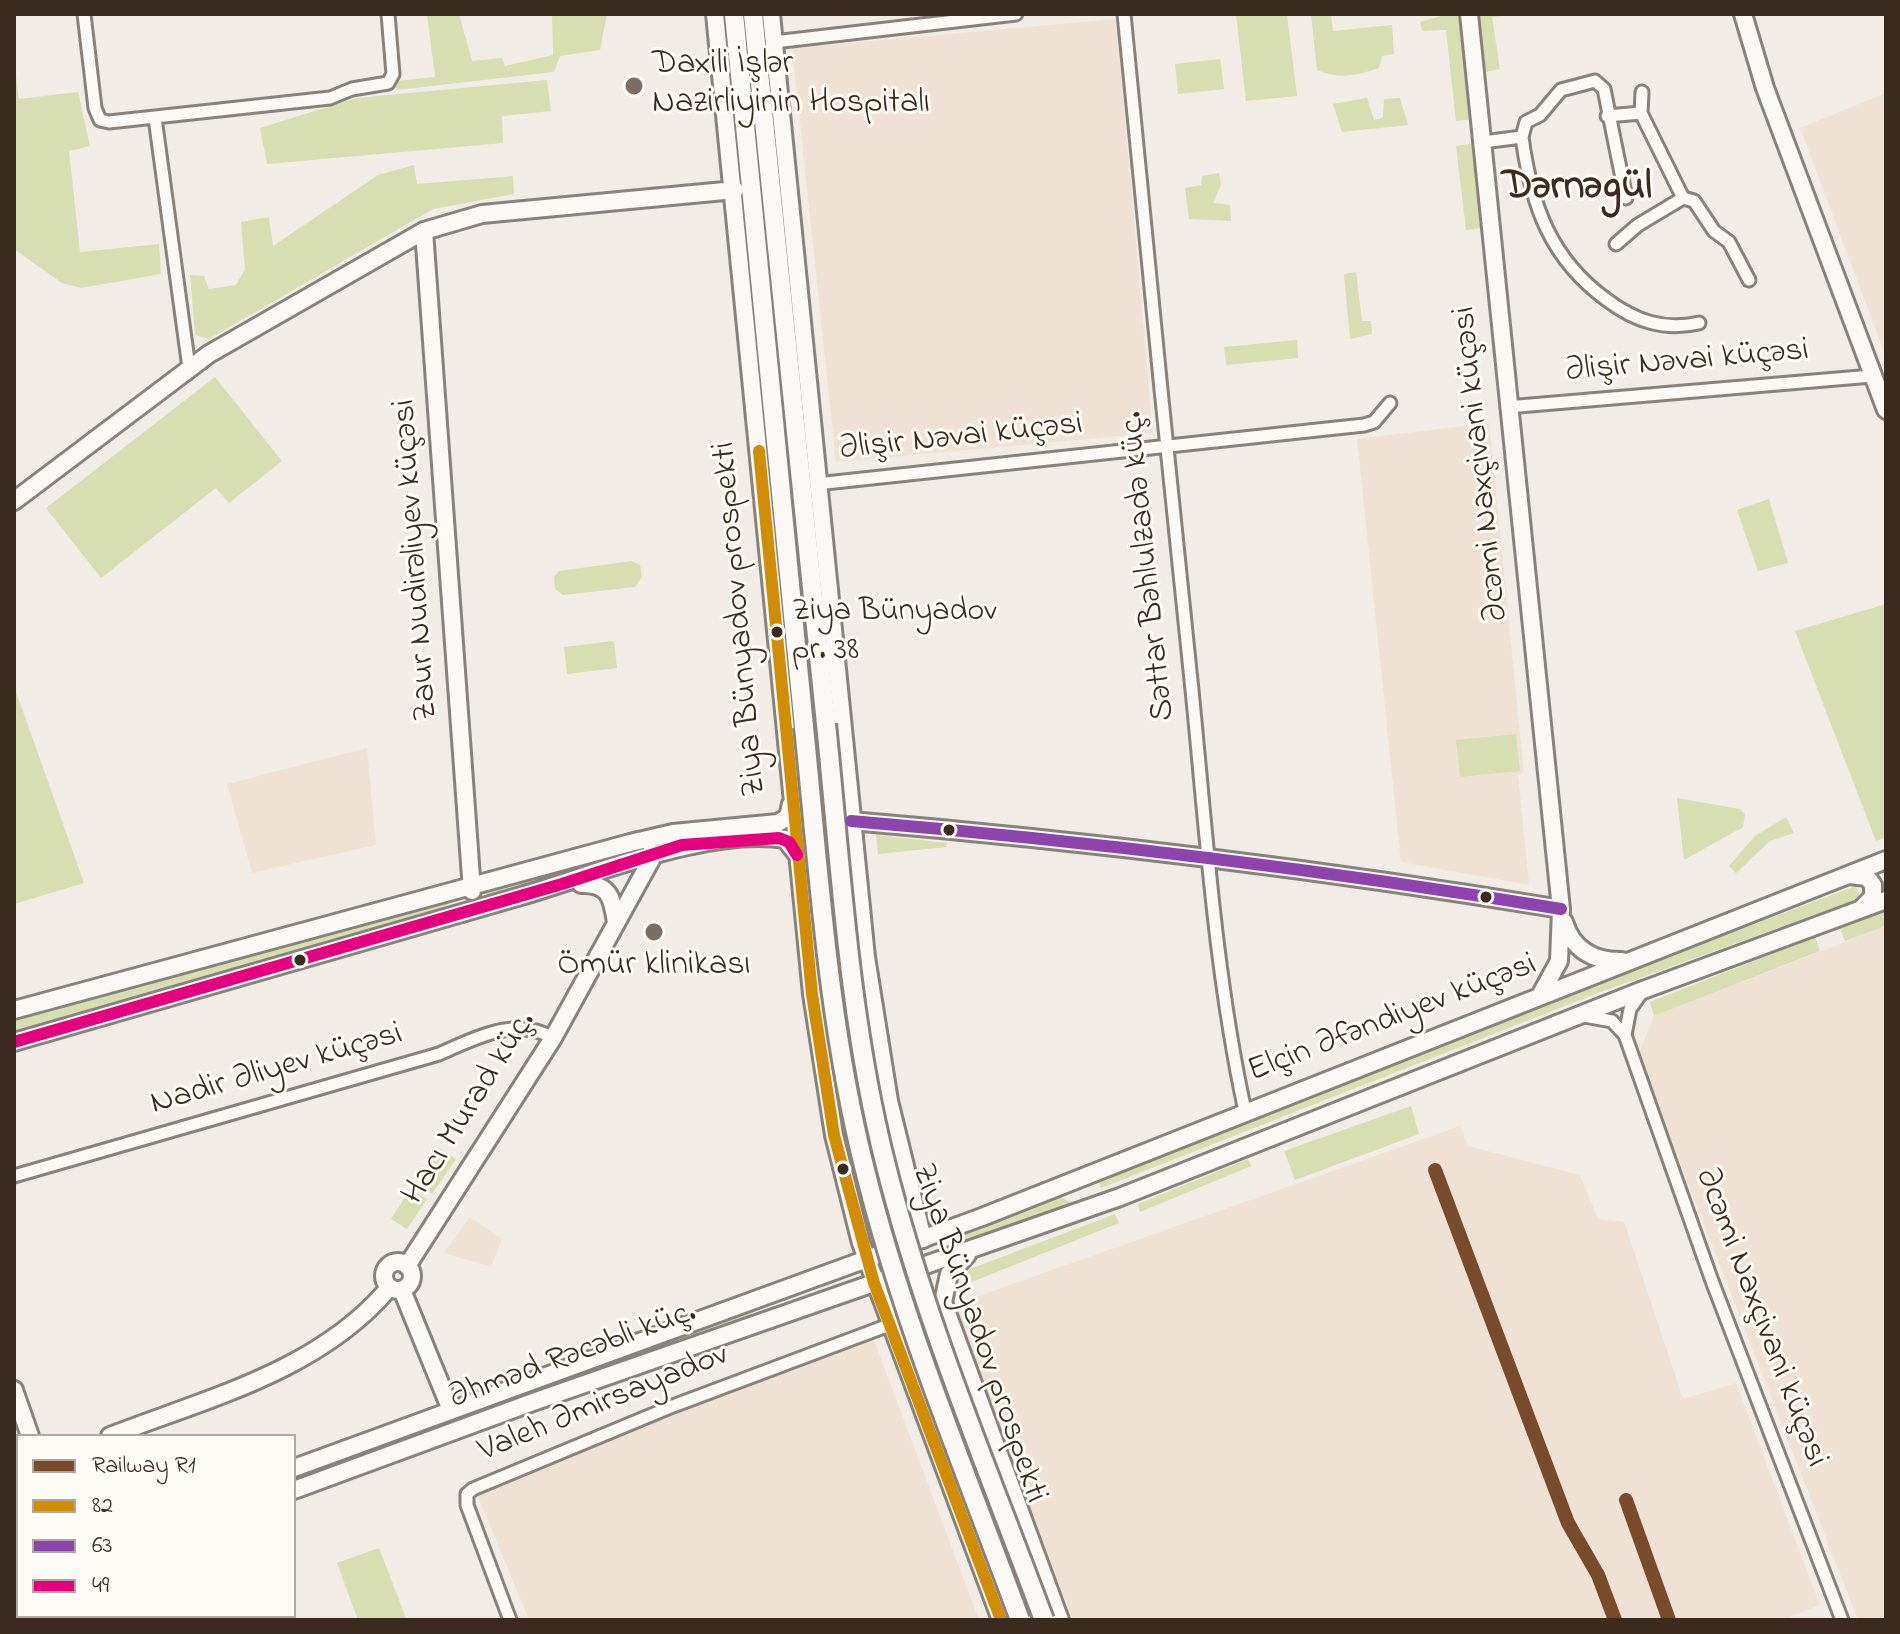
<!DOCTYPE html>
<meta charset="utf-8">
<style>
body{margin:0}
#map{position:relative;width:1900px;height:1634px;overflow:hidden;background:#f1ece6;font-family:"Indie Flower",sans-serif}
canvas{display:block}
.frame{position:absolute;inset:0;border:16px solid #3b2a1e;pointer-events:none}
.legend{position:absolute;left:16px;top:1434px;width:280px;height:184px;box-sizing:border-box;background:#fdfcf7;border:2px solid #afa8a0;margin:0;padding:10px 14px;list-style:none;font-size:24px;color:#3b2a1e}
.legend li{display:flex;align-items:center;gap:16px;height:40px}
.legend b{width:40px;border:2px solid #afa8a0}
</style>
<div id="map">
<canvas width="1900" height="1634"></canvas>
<div class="frame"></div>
<ul class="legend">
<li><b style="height:10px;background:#7a4b2a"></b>Railway R1</li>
<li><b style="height:10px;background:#d18d06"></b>82</li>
<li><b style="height:10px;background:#8e44ad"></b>63</li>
<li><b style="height:10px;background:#e5007d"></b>49</li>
</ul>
</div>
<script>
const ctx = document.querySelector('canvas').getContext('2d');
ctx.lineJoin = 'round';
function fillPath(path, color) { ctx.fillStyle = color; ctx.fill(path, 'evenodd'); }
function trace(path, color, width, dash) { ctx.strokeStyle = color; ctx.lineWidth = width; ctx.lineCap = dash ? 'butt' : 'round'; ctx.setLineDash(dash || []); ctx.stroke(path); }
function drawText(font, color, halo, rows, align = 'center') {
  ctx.font = font + ' "Indie Flower",sans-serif'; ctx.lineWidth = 6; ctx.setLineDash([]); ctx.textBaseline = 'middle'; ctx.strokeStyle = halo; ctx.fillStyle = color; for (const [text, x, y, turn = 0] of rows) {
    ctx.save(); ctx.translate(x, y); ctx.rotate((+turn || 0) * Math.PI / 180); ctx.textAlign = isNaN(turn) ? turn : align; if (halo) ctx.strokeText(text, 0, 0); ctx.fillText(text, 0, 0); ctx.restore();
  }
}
fillPath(new Path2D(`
 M1116,19l37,414 -317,29 -44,-414z
 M1886,93v264l-86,-229z
 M1489,423l35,350 -6,2 11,110 -128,-23 -44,-423z
 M367,748l9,97 -124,28 -25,-89z
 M1886,926v694h-28l-220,-565 16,-39z
 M1460,1126l8,20 112,29 18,44 26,3 59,177 53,-16 84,222 -37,15h-710l-120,-315z
 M470,1217l32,22 -11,28 -47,-14z
 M872,1335l107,285h-450l-53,-128 194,-81z`), '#efe2d5');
fillPath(new Path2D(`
 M427,14h32l13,47 30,-3 3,8 48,-11 -1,-41h55l-7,36 -40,6 -6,16 -158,18v-9l39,-4z
 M1236,14h51l10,82 -51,5z
 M1311,14h20l2,17 59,-6 2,29 -12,2 -3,12c-21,7 -41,12 -62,2z
 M1448,14h15l11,105 -18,2 -10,-91 -24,1 -2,-9z
 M1479,14h36l-23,3 8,52 -14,3z
 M1220,59l4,30 -46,5 -3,-30z
 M14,61l5,38 59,-7 12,54 -21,5 11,101 79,-8 2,30 -80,14 -19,-5 -48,-34z
 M547,80l4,31 -49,5 1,27 -236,21 -7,-36 97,-30z
 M1367,98l7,22 9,-2 1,-19 16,-1 8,27 -66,7 -9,-28z
 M1475,143l9,85 -18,2 -10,-84z
 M414,165l3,19 96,-8 1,18 -81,15 -224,130 -14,-4 -5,-60 14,1 5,13 27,-4 9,-16 -4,-47 28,-5 4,29 105,-71z
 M1219,173l2,12 -8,18 17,2 1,16 -42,-2 -4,-31 16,-3 1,-9z
 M1356,272l6,49h9l1,13 -22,5 -6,-65z
 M1297,340l1,18 -72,7 -2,-18z
 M215,377l67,84 -53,42 -13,-15 -115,90 -55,-70z
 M1769,499l19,64 -30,8 -21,-61z
 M632,561l8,4 2,12 -7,10 -72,8 -8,-6 -1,-12 5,-6z
 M1886,604v233l-10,4 -81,-210z
 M614,641l3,27 -50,6 -3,-27z
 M14,686l70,197 -70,21z
 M1516,734l4,37 -60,6 -4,-37z
 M1677,798l63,11 5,5 -2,13 -59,33z
 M1786,817l8,16 -24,8 -34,32 -7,-7 26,-30z
 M876,835l71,8 -1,4 -68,7z
 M625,850l13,8 -145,38 -10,-2 7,-8z
 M1856,886l5,12 -263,95 -497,195 -2,-7 496,-197z
 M441,900l9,2 -6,7 -430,123v-11z
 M1886,911v15l-41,15 -5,-13z
 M1815,937l5,14 -166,65 -4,-14z
 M1411,1106l8,28 -124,46 -11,-29z
 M438,1147l18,12 -24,35 -17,-12z
 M1248,1159l3,7 -111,46 -2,-8z
 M410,1189l17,10 -20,30 -16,-10z
 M1057,1195l18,10 -114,40 -3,-9z
 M1115,1214l4,9 -152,61 -3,-7 6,-8z
 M751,1310l3,7 -205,71 -3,-8z
 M522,1389l3,6 -231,90v-10z
 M379,1548l27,70 -6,2h-42l-21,-57z`), '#d6deb2');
const street = new Path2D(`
 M84,14l11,94 5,12 9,2 221,-24 22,-9 36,-6 5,-9 -5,-60
 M1124,14c22,225 44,451 68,676 14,140 23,283 53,421
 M774,42l242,-28
 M1642,92l-1,21 42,85 11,3 20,30 15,11 20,38
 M1607,116l34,-3
 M155,118l34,250
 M1522,137c9,67 28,122 85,163 28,21 57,31 92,23
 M1483,142l39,-5 4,-15 14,-7 21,-25 34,-9 9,8 22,109
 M1616,244l22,-19 45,-27
 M1507,407l365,-31
 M816,484l548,-59 10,-3 16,-19
 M1584,1016l28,5 13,14 87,246 130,339
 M1625,1035l5,-26 12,-17
 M14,1176l425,-122c37,-16 76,-38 114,-16
 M510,1620l-43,-115v-11l6,-5 200,-83 216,-81`);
const secondary = new Path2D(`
 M715,14l97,980 22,141 27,108 140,377
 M771,14l95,943 23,144 34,138
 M1469,14l92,895 -2,52 -18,33
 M1743,14l22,74 121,322
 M424,231l48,660
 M14,501l195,-147 215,-123 58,-17 253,-24
 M851,821c237,20 475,49 710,88
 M1849,875l18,2 6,8v12l-11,11
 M581,884c28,-1 31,13 35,38
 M1564,922c8,27 30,40 58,39
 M14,1010l616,-167 43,-10 105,-10 10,-6 3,-13
 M14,1042c169,-48 338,-97 507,-146 76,-22 187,-69 264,-57l11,14
 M967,1255l-18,19 -6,28 117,318
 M384 1276a14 14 0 1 1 28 0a14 14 0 1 1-28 0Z
 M407,1266l146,-228 99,-180 -1,-6
 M402,1290l49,120
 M14,1390l16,46
 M110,1436c98,-38 209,-65 279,-148
 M294,1468l688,-251 904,-357
 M14,1473l4,-2
 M294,1490l239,-88 587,-205 523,-207 243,-90
 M14,1572l4,-2
 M14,1598l4,-1`);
const primary = new Path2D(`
 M734,14l70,713
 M753,14l73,710`);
trace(street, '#88827d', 17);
trace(secondary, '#88827d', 22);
trace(primary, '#88827d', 24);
trace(street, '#faf9f6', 11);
trace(secondary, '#faf9f6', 16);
trace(primary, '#faf9f6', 18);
const primaryBridge = new Path2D(`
 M826,724c15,146 23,295 59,438 39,157 103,307 159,458
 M804,727c15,147 24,296 60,439 38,155 101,304 156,454`);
trace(primaryBridge, '#88827d', 24, []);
trace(primaryBridge, '#faf9f6', 18);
trace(new Path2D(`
 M759,451l53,543 22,141 40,148 127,337`), '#d18d06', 12);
trace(new Path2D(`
 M851,821c237,20 475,49 710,88`), '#8e44ad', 12);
trace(new Path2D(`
 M14,1042l548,-158 120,-39 97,-7 10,4 8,13`), '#e5007d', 12);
trace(new Path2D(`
 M1435,1170l133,353 30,52 17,45
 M1626,1500l43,120`), '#7a4b2a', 14);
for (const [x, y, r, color] of [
 [634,86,10,"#7b6e64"],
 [777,632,7,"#3b2a1e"],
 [949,830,7,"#3b2a1e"],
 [1486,897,7,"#3b2a1e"],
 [654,932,10,"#7b6e64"],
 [300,960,7,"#3b2a1e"],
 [843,1169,7,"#3b2a1e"]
]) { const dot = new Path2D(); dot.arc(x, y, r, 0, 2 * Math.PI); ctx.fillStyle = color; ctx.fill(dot); trace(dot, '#fdfcf7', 3); }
drawText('32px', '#3b2a1e', '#fdfcf7', [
 ["Ziya Bünyadov",792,614],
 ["pr. 38",792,653]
], 'left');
drawText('34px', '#3b2a1e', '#fdfcf7', [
 ["Daxili İşlər",652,66],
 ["Nazirliyinin Hospitalı",652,105],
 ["Ömür klinikası",654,967,"center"]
], 'left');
drawText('34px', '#3b2a1e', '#fdfcf7', [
 ["Əlişir Nəvai küçəsi",1687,363,-5],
 ["Əlişir Nəvai küçəsi",961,439,-6],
 ["Əcəmi Naxçivani küçəsi",1483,464,-96],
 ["Zaur Nudirəliyev küçəsi",418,560,-94],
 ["Səttar Bəhlulzadə küç.",1150,566,-96],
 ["Ziya Bünyadov prospekti",742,619,-95],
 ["Elçin Əfəndiyev küçəsi",1393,1020,-21],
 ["Nadir Əliyev küçəsi",277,1071,-16],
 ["Hacı Murad küç.",471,1109,-58],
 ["Əcəmi Naxçivani küçəsi",1759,1318,69],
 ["Ziya Bünyadov prospekti",977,1334,71],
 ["Əhməd Rəcəbli küç.",573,1357,-20],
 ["Valeh Əmirsayadov",604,1405,-22]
]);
drawText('bold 42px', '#3b2a1e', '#fdfcf7', [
 ["Dərnəgül",1577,190]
]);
</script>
